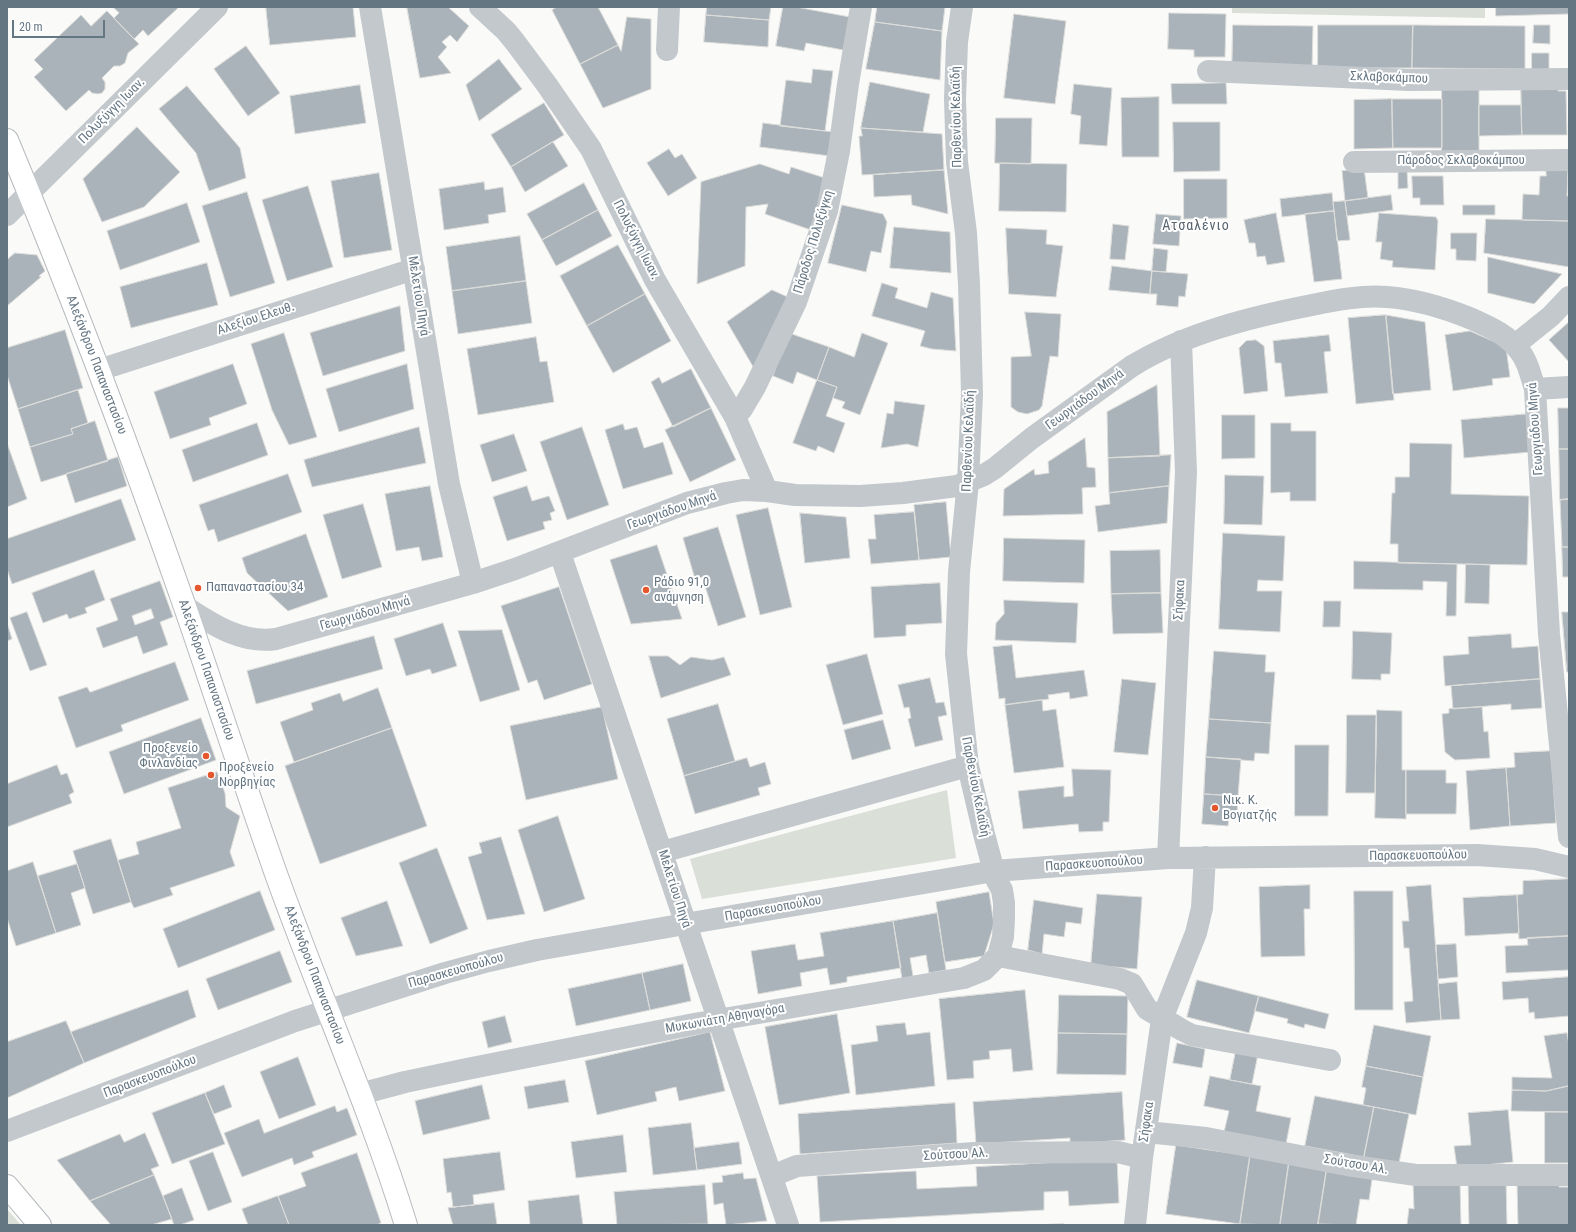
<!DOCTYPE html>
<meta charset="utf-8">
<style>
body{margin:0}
#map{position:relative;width:1576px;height:1232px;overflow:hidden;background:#fafaf8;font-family:"Roboto Condensed",sans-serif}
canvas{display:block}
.frame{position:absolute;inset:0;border:8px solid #657683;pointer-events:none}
.scale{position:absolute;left:12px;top:20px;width:93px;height:18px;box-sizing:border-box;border:2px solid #657683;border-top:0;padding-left:5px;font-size:12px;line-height:14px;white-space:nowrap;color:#657683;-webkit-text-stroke:3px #fff;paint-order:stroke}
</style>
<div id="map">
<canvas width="1576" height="1232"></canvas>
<div class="frame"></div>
<div class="scale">20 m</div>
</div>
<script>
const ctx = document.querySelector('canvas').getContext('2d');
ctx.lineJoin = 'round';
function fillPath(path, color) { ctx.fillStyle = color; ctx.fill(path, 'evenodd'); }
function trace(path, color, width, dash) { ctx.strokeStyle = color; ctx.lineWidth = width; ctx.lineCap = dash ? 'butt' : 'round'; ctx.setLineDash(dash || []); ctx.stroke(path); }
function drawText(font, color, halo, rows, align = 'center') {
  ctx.font = font + ' "Roboto Condensed",sans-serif'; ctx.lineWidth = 4; ctx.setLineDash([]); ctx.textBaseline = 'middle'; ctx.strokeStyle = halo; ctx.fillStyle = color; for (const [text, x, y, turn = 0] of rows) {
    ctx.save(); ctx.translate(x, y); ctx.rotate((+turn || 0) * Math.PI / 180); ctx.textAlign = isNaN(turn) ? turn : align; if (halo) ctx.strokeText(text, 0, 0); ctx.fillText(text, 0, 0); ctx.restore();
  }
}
fillPath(new Path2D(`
 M1232,7h253v11l-253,-5z
 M947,790l9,68 -254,41 -12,-40z
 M7,1209l14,16h-14z`), '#dadfd7');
const building = new Path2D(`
 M113,7h66l-31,29 -5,-6 -9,9 -20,-21 5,-5z
 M266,7h87l3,30 -86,8z
 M407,7h41l21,19 -12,16 -7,-7 -8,7 5,5 -9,10 13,16 -31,5z
 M557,7h41l20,38 -38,19 -28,-54z
 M707,7h64l-2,13 -63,-5z
 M783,7h13l54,10 -7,33 -37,-7 -2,8 -28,-5z
 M877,7h68l-3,24 -67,-9z
 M1496,7h73v7l-73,2z
 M107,11l32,33 -11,9 -3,10 -5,3h-6l-12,12 3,4v7l-3,4 -4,1 -6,-1 -3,-3 -23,21 -32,-34 9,-8 -9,-9 47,-45 10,11z
 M1169,13l57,1 -1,43h-31v-7l-26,-1z
 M1014,14l52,7 -11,83 -51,-6z
 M706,15l63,5 -1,27 -64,-5z
 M627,17l24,2v70l-48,19 -23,-44 38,-19 3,6z
 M875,22l67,9 -2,49 -74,-11z
 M1233,25l80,1 -1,42 -80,-1z
 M1318,25h95l-1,43h-94z
 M1413,25l112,1v43l-113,-1z
 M1534,25h16v19l-17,-1z
 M246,46l34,47 -32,23 -34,-47z
 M1532,53h17v16l-17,1z
 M499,59l23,30 -43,32 -13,-36z
 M813,69l20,2 -8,60 -45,-5 6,-46 25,3z
 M870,82l60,12 -7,38 -62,-4z
 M1226,83l1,21h-55l-1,-20z
 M1074,84l38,4 -5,58 -28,-2 2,-28 -10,-2z
 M360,85l6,38 -71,11 -5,-38z
 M1521,85h37v6h8l1,44h-45z
 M187,86l53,62 6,30 -37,13 -13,-38 -37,-44z
 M1442,89h37v65h-37z
 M1159,97v60h-37l-1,-59z
 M1392,99l1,49 -39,1v-49z
 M1392,99h50v49h-49z
 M544,103l20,32 -53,32 -20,-32z
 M1479,105h42l1,30 -43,1z
 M996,118h36l-1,46 -36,-1z
 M1173,122h47v49l-46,1z
 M763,123l70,9 -3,24 -70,-9z
 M137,127l43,45 -36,35 -42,15 -19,-43z
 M861,128l81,6 2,36 -82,5 -3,-39h3z
 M553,142l15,24 -43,26 -14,-25z
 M669,149l6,9 7,-4 15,24 -29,18 -21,-33z
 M1000,163l67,1 -1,48 -67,-1z
 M760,164l29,10 2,-7 37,12 -17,51 -46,-16 3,-10 -22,3 -1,59 -48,18 4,-102z
 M1364,168l4,30 -23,3 -3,-30z
 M1546,168h22l-1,28h2v25l-47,-1 1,-26 16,1 1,-19h6z
 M944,170l4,44 -36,-9 -1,-10 -37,2 -1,-22z
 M1407,171l1,17 -10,1v-17z
 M379,173l13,77 -48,8 -13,-77z
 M1412,176h31l1,29h-24v-7h-7z
 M1184,179h43v39l-43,1z
 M484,182l1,8 18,-3 3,25 -18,3 1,8 -45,7 -5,-41z
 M584,183l14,27 -56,30 -15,-26z
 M308,186l25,81 -46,14 -25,-81z
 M247,192l28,91 -45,14 -28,-91z
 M1332,193l2,18 -52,6 -2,-18z
 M1391,195l2,15 -46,6 -2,-15z
 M1345,201l5,39 -13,1 -4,-39z
 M187,203l13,39 -80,28 -13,-39z
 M842,205l41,9 4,8 -6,31 -10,-2 -5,21 -38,-9z
 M1463,205h32v10h-32z
 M598,210l14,26 -56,30 -14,-26z
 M1334,211l8,68 -28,3 -9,-68z
 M1276,213l9,49 -18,3 -2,-9 -8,1 -2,-14h-6l-5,-23z
 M1379,213l57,4 2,4 -3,49 -43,-3 1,-6 -13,-2 2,-17h-6z
 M1156,214l25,2 -2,30 -26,-2z
 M1486,219l83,2v46l-85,-14z
 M1113,224l16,2 -4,34 -15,-1z
 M894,227l56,5 1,41 -61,-5z
 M1006,228l41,2 -1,14 17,2 -7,51 -47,-3z
 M1451,233h26l-1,28 -20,-1v-11h-5z
 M520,236l6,45 -74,10 -6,-44z
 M618,245l27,49 -58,32 -27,-50z
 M1154,248l14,2 -2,22 -14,-1z
 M15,253l22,2 8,16 -6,5 2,1 -34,29v-46z
 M1488,257l74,17 -28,30 -46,-11z
 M207,263l11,42 -87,23 -11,-41z
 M1112,266l40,5 -2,23 -41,-4z
 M1152,271l36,3 -3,23 -6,-1 -1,11 -22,-2 1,-11h-7z
 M526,281l6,42 -74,11 -6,-43z
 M882,283l16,5 -3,10 32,10 4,-16 22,6 3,53 -24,-2 -12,-3 5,-15 -53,-15z
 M772,290l18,8 -35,72 -28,-48z
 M645,294l26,47 -58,32 -26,-47z
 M400,306l5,45 -82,25 -13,-43z
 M1025,312l36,2 -3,43 -8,-1 -8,50 -3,4 -12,4 -9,-2 -7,-5v-50l20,-1z
 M1386,315l39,7 6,68 -38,4z
 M1386,315l8,85 -38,4 -8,-86z
 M1569,322v40l-20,-22z
 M65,330l18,58 -65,21 -11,-34v-27z
 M1470,331l36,16 4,30 -18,2 1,6 -40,6 -8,-56z
 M284,333l33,104 -28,8 -17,-35 -21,-66z
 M789,333l40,14 -12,33 -20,-8 -4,12 -20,-8z
 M862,333l26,10 -28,72 -18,-7 3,-6 -12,-4 4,-11 -20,-7 12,-33 25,10z
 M1329,335l2,16 -7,1 4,41 -43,4 -4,-34h-6l-2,-22z
 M536,337l4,25 7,-1 7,41 -76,13 -11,-66z
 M1256,340l8,6 4,45 -24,3 -5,-46 7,-7z
 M233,364l14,40 -38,14 2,7 -41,14 -16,-47z
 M407,364l7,45 -75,23 -13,-43z
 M691,369l20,39 -38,19 -22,-45 8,-5 3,6z
 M817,380l20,7 -11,29 19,7 -11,30 -16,-7 -2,5 -23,-8z
 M1157,385l3,71 -52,2 -1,-46z
 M78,390l10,33 -17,6 2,5 -43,13 -12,-38z
 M895,401l30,4 -7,42 -11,-3 -26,4 6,-35 6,1z
 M711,408l25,52 -46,22 -25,-52z
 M1558,408h11v41h-10z
 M1528,414l3,38 -67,6 -3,-38z
 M1222,415h33v43l-33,1z
 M95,421l13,40 -67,21 -11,-35 43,-13 -2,-5z
 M257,423l11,32 -75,27 -11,-32z
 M1271,423h20v8h25v70h-26v-9l-19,1z
 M623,424l2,6 12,-3 7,21 19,-6 10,32 -50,15 -18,-59z
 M419,427l7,36 -114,24 -8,-27z
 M582,427l27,78 -42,15 -27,-78z
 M514,434l13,37 -35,11 -12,-37z
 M1085,438l2,29 8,1 1,19 -14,1 1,26 -80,2 1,-27 30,-20 1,6 14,-2 -1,-11z
 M7,443l20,56 -20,8z
 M1410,443l42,1 -1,50 78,2 -2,69 -129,-2v-19h-8l2,-51h3v-16h14z
 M1559,449h10v50l-9,1z
 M1171,455l-2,31 -60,7 -1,-35z
 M118,457l9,29 -52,17 -9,-29z
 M288,474l14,38 -84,30 -4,-13 -6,2 -9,-26z
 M1225,475l39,1 -2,49 -38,-1z
 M430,486l13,71 -21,4 -3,-14 -23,4 -11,-57z
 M527,486l5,15 17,-5 6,15 -5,2 2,7 -9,2 2,7 -38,12 -14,-44z
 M1169,486l-2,37 -69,9 -3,-26 15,-2 -1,-11z
 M121,499l15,41 -124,44 -5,-15v-30z
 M1569,499v48h-7l-2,-47z
 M946,502l5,55 -32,3 -5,-55z
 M363,504l19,63 -40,12 -19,-64z
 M768,508l24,99 -32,8 -24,-100z
 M914,512l5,48 -48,4 -3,-25h8l-2,-24z
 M800,513l46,4 4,41 -45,5z
 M718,527l28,90 -28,9 -16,-49 -7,2 -12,-41z
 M1223,533l62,3 -2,45 -25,-1 -1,11h25l-2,41 -61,-3z
 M306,534l22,63 -40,14 -41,-38 -5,-15z
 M1004,538l81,2 -1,43 -81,-2z
 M657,545l25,74 -51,5 -21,-64z
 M1562,547h7v30h-6z
 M1160,550l1,43 -50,1 -1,-43z
 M1354,561l103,3 -1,52h-10l1,-34 -24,-1v9l-69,-1z
 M1466,564l24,1 -1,39 -24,-1z
 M94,570l11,30 -20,8 2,5 -18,6 -2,-5 -24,9 -11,-30z
 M160,581l13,36 -13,5 8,23 -25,9 -6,-18 -34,12 -7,-20 22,-8 -8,-21zM151,609l3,9 -19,7 -3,-9z
 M940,583l2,40 -36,2v11l-32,2 -3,-51z
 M559,587l33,97 -48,16 -7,-20 -9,3 -27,-77z
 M1161,593l2,40 -50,1 -2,-40z
 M1004,600l74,3 -2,40 -81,-3 1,-17 8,-9z
 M1324,601h17l-1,26h-17z
 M27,612l20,53 -17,6 -20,-53z
 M1562,612h7v60h-2z
 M443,623l14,43 -25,8 -2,-5 -24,7 -12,-37z
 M8,626l4,13 -5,2v-14z
 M502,630l18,60 -40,12 -22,-71z
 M1353,631l39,2 -2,41h-9v6l-29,-1z
 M1511,634l1,14 26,-2 2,33 -95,7 -2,-30 26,-2 -1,-17z
 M374,636l9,33 -127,35 -9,-33z
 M1012,645l4,33 68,-8 4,26 -18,3 -1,-7 -21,3 1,4 -44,6v-7l-6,1 -6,-52z
 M1214,651l52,4 -1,17h10l-4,51 -62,-4z
 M867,654l16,60 -40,11 -17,-60z
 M649,656h19l12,9 11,-8 21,3 12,-3 7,18 -70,23z
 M175,662l14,38 -68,25 2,6 -47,17 -18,-51 29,-10 3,5z
 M930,678l6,25 8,-1 3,13 -9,2 5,23 -28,7 -7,-28 3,-1 -2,-11 -5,1 -6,-23z
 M1122,679l34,4 -8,72 -34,-3z
 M1540,679l2,29 -31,2v-6l-58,5 -2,-23z
 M378,688l14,40 -98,34 -14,-40 33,-12 -2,-7 29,-10 3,8z
 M1042,700l1,11 13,-2 8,58 -50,6 -9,-68z
 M718,704l17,57 -51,15 -17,-57z
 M602,707l16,72 -92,21 -16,-74z
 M1482,707l2,25 4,-1 2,27 -35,2 -10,-8 -3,-38 7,-1v-4z
 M1377,710l25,1v59h4v49l-31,-1z
 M1347,715h29l-1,78h-29z
 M201,718l15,42 -92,34 -15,-42z
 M1209,719l62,4 -2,31 -14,-1 -1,8 -48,-4z
 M883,720l8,29 -39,11 -8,-30z
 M392,728l35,98 -107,38 -35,-98z
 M1295,745h34l-1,71h-33z
 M1551,751l5,72 -46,3 -4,-58 9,-1 -1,-14z
 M1206,757l35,2 -3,37 -34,-2z
 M747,758l3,9 15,-5 6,22 -13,4 2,7 -65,19 -11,-38z
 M57,765l4,10 6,-2 7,19 -5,3 3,8 -65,24v-43z
 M1506,768l4,58 -40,4 -4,-59z
 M1072,769l39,1 -2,52h-6v9l-24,1 -1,-8 -55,5 -5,-38 46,-5v11l9,-1z
 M1406,770h40v13h11l-1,31h-50z
 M217,772l8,21 1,14 14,9 -10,36 5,14 -65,22 3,7 -39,13 -3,-6 -13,-42 21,-6 -3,-12 45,-14 -13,-40z
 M1204,794l34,2 -1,21 -8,-1 -1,10 -26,-2z
 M558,816l27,83 -41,13 -26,-82z
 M501,837l24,77 -38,6 -19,-63 14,-4 -3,-10z
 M111,839l20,63 -38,12 -20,-63z
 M437,848l31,81 -38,15 -31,-81z
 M33,862l23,71 -40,13 -9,-28v-47z
 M77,864l8,24 -14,5 10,32 -25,8 -18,-57z
 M1569,879v57l-50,3 -2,-44 6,-1v-13z
 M1310,885v24h-6l1,47 -44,1 -2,-70z
 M1431,885l10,135 -35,3 -2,-21 9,-1 -4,-53h-5l-2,-27h7l-3,-34z
 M260,891l15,39 -97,38 -15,-39z
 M1354,891h39v119h-38z
 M989,892l5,32 -10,32 -39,6 -9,-60z
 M1097,894l45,3 -5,72 -46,-4z
 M1517,895l2,38 -54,3 -2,-38z
 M1034,900l49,8 -2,16 -15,-2 -2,15 -20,-3 -2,20 -14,-4z
 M387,901l16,45 -47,10 -15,-38z
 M937,913l9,57 -17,3 -3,-18 -16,3 3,18 -11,3 -9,-58z
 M893,921l8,47 -54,9v5l-17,3 -3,-17 -27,5 2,13 -44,8 -7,-43 44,-7 3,16 26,-4 -4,-23z
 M1569,936v34l-63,3 -1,-27 23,-1 -1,-7z
 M1456,944l2,33 -20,2 -2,-34z
 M280,951l12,31 -74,28 -12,-31z
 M683,964l8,37 -41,9 -8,-37z
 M642,973l8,37 -74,16 -8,-37z
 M1569,977v39l-34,3 -1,-7 -5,1 -1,-15 -25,2 -1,-18z
 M1197,980l62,16 -10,37 -62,-16z
 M1457,982l3,37 -19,1 -3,-36z
 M188,990l8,27 -112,46 -13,-31z
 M1025,990l8,80 -20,2 -2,-23 -22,2 1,8 -17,2 1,17 -27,2 -8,-81z
 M1059,995l69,1 -1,38 -69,-1z
 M1259,996l70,18 -4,15 -20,-5 -1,4 -17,-5 1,-4 -33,-8z
 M837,1014l13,79 -71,12 -14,-78z
 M505,1016l7,26 -24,6 -6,-26z
 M66,1021l18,42 -77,35v-56z
 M905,1023l2,12 23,-3 5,54 -79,9 -5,-50 27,-4 -2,-15z
 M1374,1025l57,11 -8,41 -57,-11z
 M710,1032l15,59 -46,10 -3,-14 -21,5 2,9 -60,14 -12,-54z
 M1058,1033l69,1 -1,41 -69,-1z
 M1567,1033l2,12v41l-23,5 -34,-1v-13l40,1 -8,-42z
 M1177,1043l28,6 -3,19 -29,-5z
 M1236,1050l22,4 -6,30 -22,-4z
 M298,1057l18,48 -37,14 -19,-47z
 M1366,1066l57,11 -7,38 -53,-10 3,-17 -4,-1z
 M1210,1076l51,10 -5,25 35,7 -5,26 -62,-12 5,-21 -25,-5z
 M565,1080l4,22 -41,7 -4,-22z
 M224,1085l8,22 -18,7 -9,-21z
 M482,1085l8,34 -67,16 -8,-34z
 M1569,1086v26l-58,-1 1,-21 34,1z
 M1122,1092l3,48 -55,4v-6l-94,6 -3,-42z
 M205,1093l20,51 -53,20 -20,-51z
 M1315,1096l59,11 -10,50 -59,-11z
 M955,1103l2,40 -157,11 -2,-40z
 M335,1106l2,6 10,-4 10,27 -45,17 2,5 -20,8 -2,-7 -50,19 -18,-44 35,-14 5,14z
 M1374,1107l35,7 -10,49 -35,-6z
 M1508,1110l5,52 -56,6 -3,-22 17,-1 -3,-32z
 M1545,1112h24v51h-24z
 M691,1123l6,47 -44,5 -5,-47z
 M145,1133l14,33 -8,3 3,6 -64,26 -33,-41 63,-26 4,8z
 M623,1135l4,37 -51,6 -5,-36z
 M739,1142l3,22 -45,6 -3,-22z
 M1176,1145l74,11 -10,68 -74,-10z
 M213,1152l19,50 -24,9 -19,-50z
 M500,1152l5,38 -32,5 1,10 -21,2 -2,-15 -4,1 -4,-34z
 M357,1153l24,70 -5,2h-87l-11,-29 28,-10 -5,-13z
 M1250,1156l39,6 -9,63 -40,-1z
 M1117,1159l2,44 -50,3 -1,-15 -24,1v18l-224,12 -3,-46 99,-5 1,18 60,-3 -1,-19z
 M1289,1162l38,5 -9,58h-38z
 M1327,1167l46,6 -4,27 -9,-1 -4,26 -38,-1z
 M743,1173l1,6 12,-1 11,43 -41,4 -3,-22 -9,2 -2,-22 11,-1 -1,-6z
 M154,1175l18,44 -21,6h-40l-21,-24z
 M1506,1180l1,45h-38l-1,-44z
 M1460,1181l1,44h-54l2,-17 5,1 -1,-27z
 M1559,1182v5h10v38h-51l-1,-42z
 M705,1185l3,39 -91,1 -3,-33z
 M182,1188l12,32 -14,5h-6l-11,-29z
 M579,1195l4,30h-53l-2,-24z
 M278,1196l11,29h-41l-6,-16z
 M494,1203l3,22h-44l-5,-17z
 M1064,1224v1h-31z`);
fillPath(building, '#aab3b9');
trace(building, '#dcdcda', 1);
const major = new Path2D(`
 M7,140c64,153 123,310 178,467 30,87 59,176 90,264 42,118 94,234 131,354
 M7,1186l33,39`);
trace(major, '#b5babe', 24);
trace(new Path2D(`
 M370,7l79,477 24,99
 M480,7l26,24 9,11 32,43 44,64 64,131 80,137 32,74
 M667,50l2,-43
 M1208,71l201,9 160,-1
 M1354,162l215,-2
 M7,215l210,-208
 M1515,345l36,-29 18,-19
 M99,370l315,-101
 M1535,389l34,-2
 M735,417l7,-8 13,-22 41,-85 31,-91 12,-60 9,-67 13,-77
 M560,553l228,672
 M184,606c28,18 57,38 92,33l197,-56 42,-14 172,-66 39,-10 17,-3 24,1 28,4 65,1 43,-3 54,-7 27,-11 11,-7 37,-30 100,-72c54,-33 119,-49 180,-61 24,-5 50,-10 75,-8 29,2 58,11 85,22 18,8 38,17 49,34 8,11 10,24 14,36l14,245 20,203
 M662,852l306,-86
 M1168,858l18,-386 -5,-131
 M998,956l122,23 12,5 15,25 35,21 10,5 138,25
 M360,1094l45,-12 62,-13 227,-45 270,-46 20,-8 14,-14 5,-19 1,-18v-16l-2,-13 -6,-11 -12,-45 -16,-68 -12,-112 3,-82 9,-90 4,-88 -3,-110 -3,-51 -9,-71 -1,-30 -1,-33 2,-57 5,-35
 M7,1131l288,-110 150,-48 44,-12 48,-11 148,-26 309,-53 174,-13 309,-3 58,4 34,8
 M1146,1132l60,6 141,27 69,10h153
 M772,1176l25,-10 177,-13 144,-1 24,6
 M1135,1225l7,-67 20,-139 34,-86 6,-25 3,-51`), '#c3c8cc', 22);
trace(major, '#fff', 22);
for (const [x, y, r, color] of [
 [198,588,4,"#e4572e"],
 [646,590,4,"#e4572e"],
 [206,756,4,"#e4572e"],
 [211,775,4,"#e4572e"],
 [1215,808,4,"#e4572e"]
]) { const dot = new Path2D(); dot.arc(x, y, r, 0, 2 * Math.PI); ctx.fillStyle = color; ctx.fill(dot); trace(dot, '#fff', 1.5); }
drawText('13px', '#657683', '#fff', [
 ["Σκλαβοκάμπου",1389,78,2],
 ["Πολυξύγγη Ιωαν.",112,111,-45],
 ["Παρθενίου Κελαϊδή",957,117,-91],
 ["Πάροδος Σκλαβοκάμπου",1461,161],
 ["Πολυξύγγη Ιωαν.",636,240,63],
 ["Πάροδος Πολυξύγκη",814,242,-73],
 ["Μελετίου Πηγά",418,296,81],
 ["Αλεξίου Ελευθ.",256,319,-18],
 ["Αλεξάνδρου Παπαναστασίου",96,365,69],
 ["Γεωργιάδου Μηνά",1085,400,-36],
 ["Γεωργιάδου Μηνά",1536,429,-94],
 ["Παρθενίου Κελαϊδή",969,441,-88],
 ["Γεωργιάδου Μηνά",672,511,-19],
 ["Σήφακα",1180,600,-87],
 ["Γεωργιάδου Μηνά",365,614,-16],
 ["Αλεξάνδρου Παπαναστασίου",206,670,71],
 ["Παρθενίου Κελαϊδή",975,787,79],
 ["Παρασκευοπούλου",1418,856,-1],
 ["Παρασκευοπούλου",1094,864,-4],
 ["Μελετίου Πηγά",674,889,72],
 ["Παρασκευοπούλου",773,909,-10],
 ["Παρασκευοπούλου",456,971,-16],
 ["Αλεξάνδρου Παπαναστασίου",314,975,69],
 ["Μυκωνιάτη Αθηναγόρα",725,1019,-10],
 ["Παρασκευοπούλου",150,1077,-21],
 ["Σήφακα",1147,1122,-82],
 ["Σούτσου Αλ.",956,1155,-3],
 ["Σούτσου Αλ.",1356,1165,10]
]);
drawText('13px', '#657683', '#fff', [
 ["Ράδιο 91,0",654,583],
 ["ανάμνηση",654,598],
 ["Παπαναστασίου 34",206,588],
 ["Προξενείο",198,749,"right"],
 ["Φινλανδίας",198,764,"right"],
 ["Προξενείο",219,768],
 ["Νορβηγίας",219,783],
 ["Νικ. Κ.",1223,801],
 ["Βογιατζής",1223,816]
], 'left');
ctx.letterSpacing = '1px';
drawText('14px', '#57646e', '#fff', [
 ["Ατσαλένιο",1196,226]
]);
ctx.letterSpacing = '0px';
</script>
